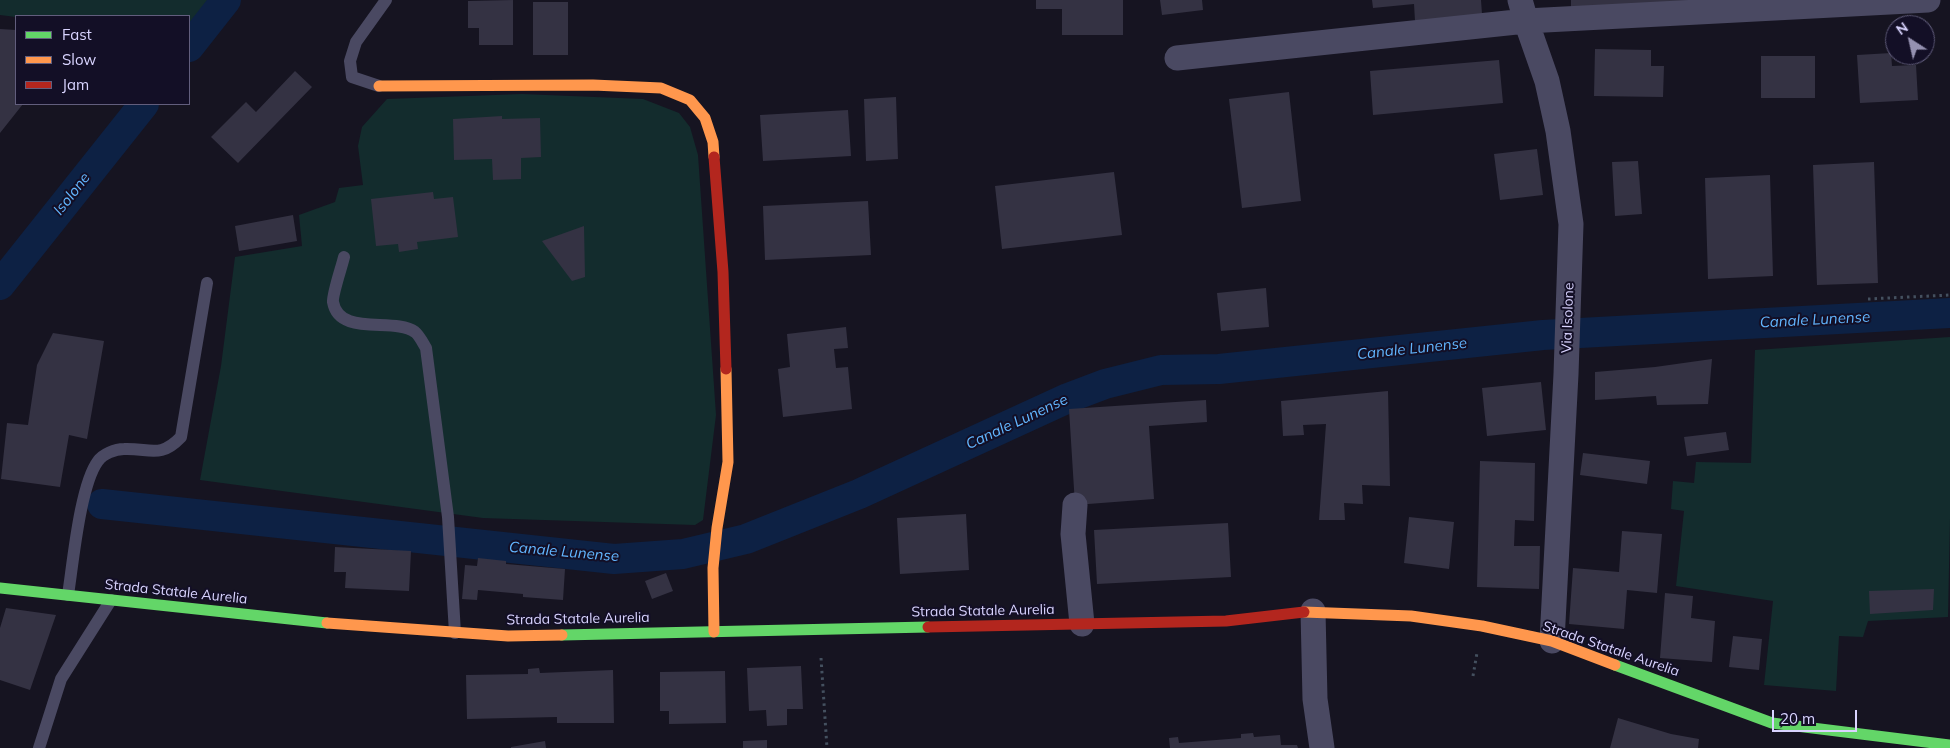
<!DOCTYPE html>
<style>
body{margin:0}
#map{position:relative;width:1950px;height:748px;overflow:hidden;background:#161421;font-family:Mulish,sans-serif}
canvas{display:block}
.legend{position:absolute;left:15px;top:15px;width:175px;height:90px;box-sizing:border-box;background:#130f26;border:1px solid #625e7d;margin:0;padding:6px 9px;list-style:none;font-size:15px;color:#d9d4ff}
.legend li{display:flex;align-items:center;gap:10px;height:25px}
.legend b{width:25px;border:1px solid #625e7d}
.north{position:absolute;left:1885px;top:15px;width:50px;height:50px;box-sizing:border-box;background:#130f26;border:1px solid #625e7d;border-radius:50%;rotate:325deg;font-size:14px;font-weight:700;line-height:20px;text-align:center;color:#d9d4ff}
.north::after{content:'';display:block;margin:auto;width:18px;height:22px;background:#9591b1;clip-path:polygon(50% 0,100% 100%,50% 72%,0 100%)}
.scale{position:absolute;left:1772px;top:710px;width:85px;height:22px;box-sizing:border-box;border:2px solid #d9d4ff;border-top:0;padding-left:6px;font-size:15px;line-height:18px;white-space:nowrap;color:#d9d4ff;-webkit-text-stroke:4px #130f26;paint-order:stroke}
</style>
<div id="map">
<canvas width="1950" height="748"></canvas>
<ul class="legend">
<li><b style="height:6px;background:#63d668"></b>Fast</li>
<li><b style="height:6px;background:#ff974d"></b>Slow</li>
<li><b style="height:6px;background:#b3261e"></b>Jam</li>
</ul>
<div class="north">N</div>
<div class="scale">20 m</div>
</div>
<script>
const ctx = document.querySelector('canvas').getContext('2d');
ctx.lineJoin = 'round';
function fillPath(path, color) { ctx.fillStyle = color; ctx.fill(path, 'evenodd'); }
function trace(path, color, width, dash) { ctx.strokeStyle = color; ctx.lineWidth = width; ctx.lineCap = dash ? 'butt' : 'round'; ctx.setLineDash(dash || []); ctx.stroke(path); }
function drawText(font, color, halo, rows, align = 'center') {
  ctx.font = font + ' Mulish,sans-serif'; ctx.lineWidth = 4; ctx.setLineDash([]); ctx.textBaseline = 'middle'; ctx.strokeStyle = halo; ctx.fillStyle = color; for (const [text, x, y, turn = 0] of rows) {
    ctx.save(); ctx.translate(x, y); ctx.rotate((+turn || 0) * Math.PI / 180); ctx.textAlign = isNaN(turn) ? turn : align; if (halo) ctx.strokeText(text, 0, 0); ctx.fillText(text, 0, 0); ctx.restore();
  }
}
fillPath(new Path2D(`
 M0,0h212l-23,29v-13l-173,1 -16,-2z
 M522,94l121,5 36,14 11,14 8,28 18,260 -13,105 -8,5 -212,-7 -283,-38 21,-114 14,-109 67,-11 -3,-31 36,-13 4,-14 24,-3 -5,-39 4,-19 25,-28z
 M1950,337v181l-2,99 -80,4 -5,16 -24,-1 -3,55 -72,-6 9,-84 -97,-15 8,-75 -13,-2 2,-28 21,2 2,-21 55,1 4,-113z`), '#132c2d');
trace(new Path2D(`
 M189,47l37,-47
 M0,285l144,-181
 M102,504l512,55 69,-5 63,-15 113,-45 209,-96 37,-14 56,-14 58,-1 324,-34 407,-22`), '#0d2144', 30);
fillPath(new Path2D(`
 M513,0v45h-34v-17h-11v-27z
 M1036,0h87v35h-61v-26h-26z
 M1160,0h42l1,10 -41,5z
 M1372,0h109l1,14 -67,7 -1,-17 -41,4z
 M1571,0h136l-136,12z
 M533,2h35v53h-35z
 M0,29l16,1v74h7l-23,29z
 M1595,49l56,1v16h13l-1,31 -69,-1z
 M1891,53l1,13 24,-1 2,35 -58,3 -3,-48z
 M1761,56h54v42h-54z
 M1499,60l4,43 -130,12 -3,-44z
 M295,71l17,16 -74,76 -27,-26 35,-35 10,10z
 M1289,92l12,109 -59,7 -13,-109z
 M896,97l2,62 -32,2 -2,-62z
 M848,110l3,46 -88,5 -3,-46z
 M502,116v3l38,-1 1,39 -20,1v21l-28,1 -1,-21 -38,1 -1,-41z
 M1537,149l6,46 -43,5 -6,-46z
 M1638,161l4,53 -27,2 -3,-54z
 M1874,162l4,121 -61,2 -4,-120z
 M1114,172l8,63 -120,14 -7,-63z
 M1770,175l3,101 -65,3 -3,-101z
 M433,192l1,7 19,-2 5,40 -41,5 1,7 -19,3 -1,-8 -22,2 -5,-47z
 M868,201l3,54 -106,5 -2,-54z
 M293,215l4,26 -58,10 -4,-25z
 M584,226l1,51 -13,4 -30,-40z
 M1266,288l3,39 -48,4 -4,-38z
 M846,327l2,21 -14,1 2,19 12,-1 4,42 -69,8 -5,-48 12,-2 -3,-33z
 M53,333l51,8 -17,98 -18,-4 -9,52 -59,-8 6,-56 21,2 9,-60z
 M1712,359l-4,45 -51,1 -1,-9 -61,4v-28l60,-5z
 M1541,382l5,48 -59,6 -5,-48z
 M1388,391l2,95 -28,-1 1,19 -19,-1 1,17h-26l7,-96 -23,1 1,10 -21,1 -2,-35z
 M1206,400l1,22 -58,4 5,73 -79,6 -6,-96z
 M1726,432l3,18 -42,6 -3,-19z
 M1583,453l67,8 -3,23 -67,-9z
 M1480,461l55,2 -1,58 -19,-1 -1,26h26l-1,43 -62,-2z
 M966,514l3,56 -69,4 -3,-56z
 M1409,517l45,5 -5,47 -45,-6z
 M1228,523l3,54 -134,7 -3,-54z
 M1622,531l40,3 -5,59 -30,-3 -3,39 -55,-5 4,-56 46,4z
 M335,547l76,4 -2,40 -64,-3 1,-16h-12z
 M478,558l28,3v3l59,5 -2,31 -40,-3v-3l-45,-4 -1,10 -15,-1 3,-34 12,1z
 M666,573l7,18 -21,8 -7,-18z
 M1934,589l-1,21 -63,4 -1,-23z
 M1665,593l28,3 -2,22 24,3 -3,41 -52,-4z
 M6,608l50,7 -26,75 -30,-10v-52z
 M1733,636l29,3 -3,31 -30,-3z
 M801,666l2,43h-16v16l-20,1 -1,-16 -17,1 -2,-43z
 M539,668l1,5 73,-3 1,53h-57v-6l-90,2 -1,-44 62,-1v-5z
 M725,671l1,52 -57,1v-13h-9v-39z
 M1618,718l53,16 28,5 -1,9h-88z
 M1253,733l1,4 26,-2 1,10h16l1,3h-128l-1,-10 9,-1 1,6 62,-5v-4z
 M767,740v8h-24v-7z
 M545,741l1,7h-35v-1z`), '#343243');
trace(new Path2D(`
 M1868,299l82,-4
 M821,658l6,90
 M1473,676l4,-23`), '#44505f', 3, [2.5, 4]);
trace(new Path2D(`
 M379,86l-27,-9 -2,-16 6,-19 30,-42
 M344,257c-2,9 -12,38 -11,45 6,35 61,15 82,30 4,3 8,11 11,16l22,169 7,116
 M68,595c5,-32 12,-110 30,-134 5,-7 17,-12 26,-12 26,-1 36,10 57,-12l26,-154
 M39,748l22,-69 50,-79`), '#4a4962', 12);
trace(new Path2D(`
 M1520,0l6,21 21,60 11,50 13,93 -5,150 -14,267
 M1177,58l349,-37 402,-21
 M1075,505l-2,29 9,90
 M1313,611l2,88 7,49`), '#4a4962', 25);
trace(new Path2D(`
 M0,588l327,35
 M562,635l366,-8
 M1615,665l157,58 178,22`), '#63d668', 11);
trace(new Path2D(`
 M379,86l214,-1 68,3 29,12 15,18 8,24 1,15
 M1304,612l107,4 71,10 70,15 63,24
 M327,623l181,13 54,-1
 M714,632l-1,-64 4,-40 11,-66 -2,-93`), '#ff974d', 11);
trace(new Path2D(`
 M714,157l9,115 3,97
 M928,627l298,-6 78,-9`), '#b3261e', 11);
drawText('14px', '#d9d4ff', '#130f26', [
 ["Via Isolone",1568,318,-88],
 ["Strada Statale Aurelia",176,592,6],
 ["Strada Statale Aurelia",983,611,-1],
 ["Strada Statale Aurelia",578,619,-1],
 ["Strada Statale Aurelia",1611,649,19]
]);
drawText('italic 15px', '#62b6ff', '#130f26', [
 ["Isolone",72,194,-52],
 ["Canale Lunense",1815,320,-3],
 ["Canale Lunense",1412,349,-6],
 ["Canale Lunense",1017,422,-25],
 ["Canale Lunense",564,552,5]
]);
</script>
